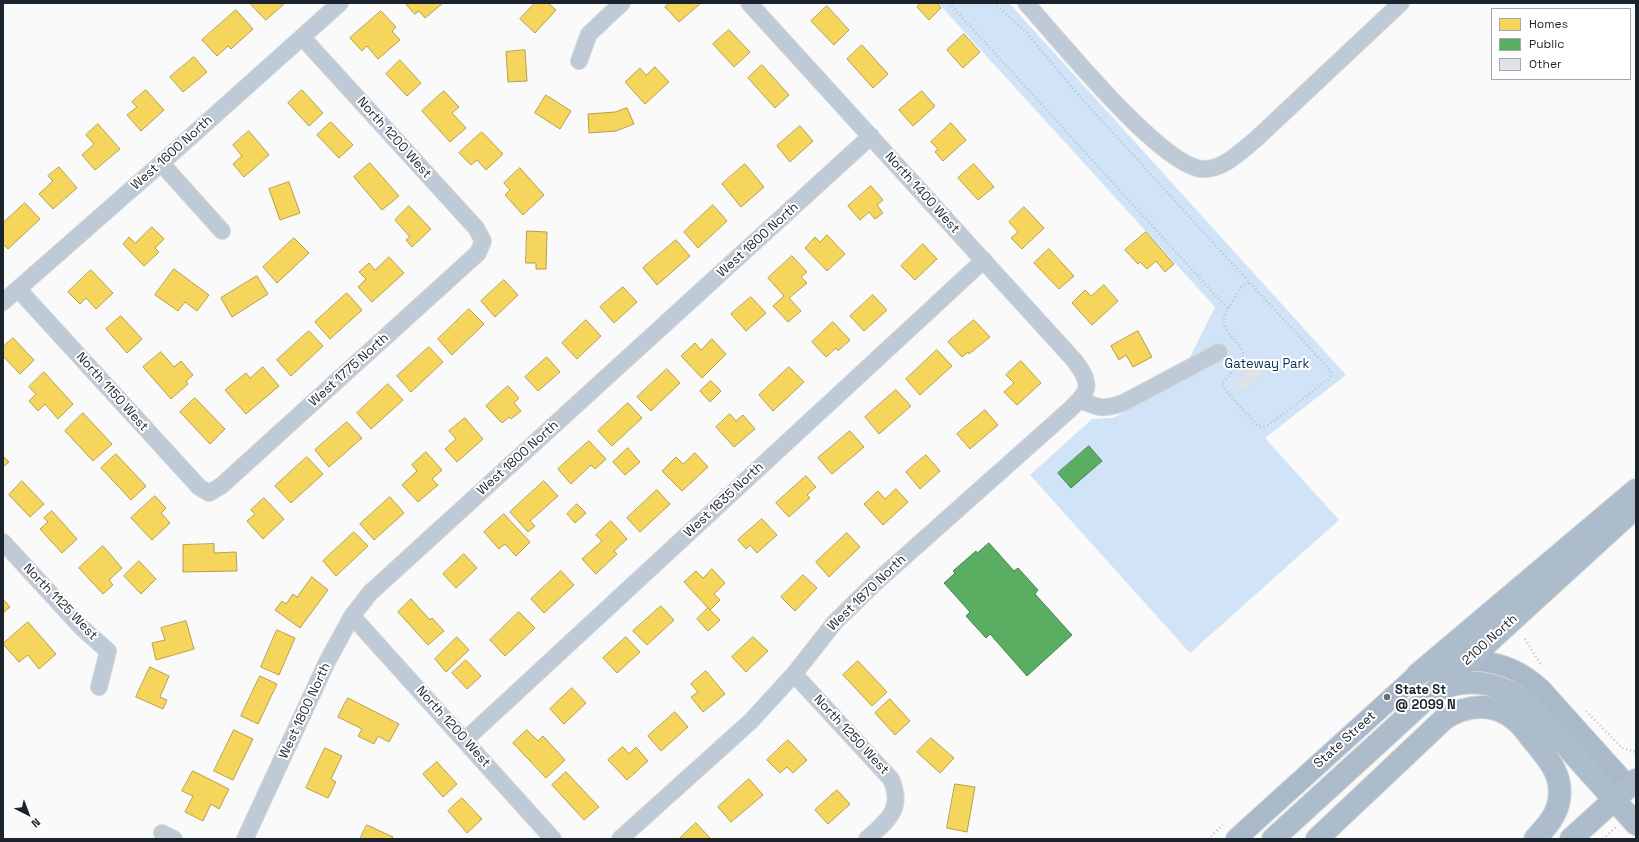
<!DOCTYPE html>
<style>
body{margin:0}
#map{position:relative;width:1639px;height:842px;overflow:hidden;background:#fafafa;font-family:"Space Grotesk",sans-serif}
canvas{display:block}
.frame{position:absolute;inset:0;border:4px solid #1b232c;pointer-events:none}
.legend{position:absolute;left:1491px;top:8px;width:140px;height:72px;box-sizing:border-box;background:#fff;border:1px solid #a4a7ab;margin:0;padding:5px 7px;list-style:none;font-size:12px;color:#1b232c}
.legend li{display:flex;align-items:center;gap:8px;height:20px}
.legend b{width:20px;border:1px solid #a4a7ab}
.north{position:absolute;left:8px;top:794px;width:40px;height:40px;-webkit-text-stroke:3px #fff;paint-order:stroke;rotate:138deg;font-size:11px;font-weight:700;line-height:16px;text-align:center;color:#1b232c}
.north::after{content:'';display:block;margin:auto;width:14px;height:18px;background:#1b232c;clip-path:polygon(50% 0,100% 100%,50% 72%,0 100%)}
</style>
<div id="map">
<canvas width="1639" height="842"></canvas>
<div class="frame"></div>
<ul class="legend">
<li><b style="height:11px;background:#f6d55c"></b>Homes</li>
<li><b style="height:11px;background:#5aae61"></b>Public</li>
<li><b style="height:11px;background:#dfe3e8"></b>Other</li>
</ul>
<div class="north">N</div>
</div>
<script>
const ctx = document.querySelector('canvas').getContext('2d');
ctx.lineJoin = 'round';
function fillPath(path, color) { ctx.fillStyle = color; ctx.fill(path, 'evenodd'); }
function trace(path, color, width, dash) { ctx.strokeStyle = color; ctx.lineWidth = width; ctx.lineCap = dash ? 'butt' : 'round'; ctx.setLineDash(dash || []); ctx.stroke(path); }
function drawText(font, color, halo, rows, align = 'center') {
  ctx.font = font + ' "Space Grotesk",sans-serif'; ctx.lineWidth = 4; ctx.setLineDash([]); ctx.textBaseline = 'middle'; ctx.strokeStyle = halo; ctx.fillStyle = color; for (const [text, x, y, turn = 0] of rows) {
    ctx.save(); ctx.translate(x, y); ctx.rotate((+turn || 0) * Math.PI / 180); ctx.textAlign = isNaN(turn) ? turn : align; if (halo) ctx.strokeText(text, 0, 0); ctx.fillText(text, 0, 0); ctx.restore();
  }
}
fillPath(new Path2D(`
 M938,3h71l337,372 -81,63 74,82 -149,133 -160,-178 62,-56 21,-1 90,-48 -13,-13 25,-50z`), '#d0e3f7');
const homes = new Path2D(`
 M250,3h35l-19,17z
 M405,3h38l-18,15 -6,-7 -4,3z
 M535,3h13l8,7 -21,23 -15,-14z
 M670,3h31l-22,19 -14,-15z
 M921,3h16l4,5 -12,12 -12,-13z
 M827,6l22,24 -15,15 -23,-24z
 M236,10l17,19 -22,20 -3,-3 -11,10 -15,-16z
 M381,11l15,16 -4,4 8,9 -22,19 -11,-13 -5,5 -12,-13z
 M729,30l21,22 -16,15 -21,-23z
 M964,34l16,18 -17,16 -16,-18z
 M862,45l26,29 -15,14 -26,-29z
 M525,50l2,31 -19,1 -2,-30z
 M194,57l13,15 -24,20 -13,-15z
 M400,60l21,23 -14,13 -21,-22z
 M762,65l27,30 -14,13 -27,-30z
 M655,67l14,15 -24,22 -20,-22 15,-14 6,7z
 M146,90l18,20 -23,21 -14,-16 10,-8 -5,-5z
 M302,90l21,23 -14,13 -21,-23z
 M444,91l15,16 -7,6 14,15 -16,14 -28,-31z
 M922,91l13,15 -22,20 -14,-16z
 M546,95l25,16 -11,18 -25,-16z
 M627,108l7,16 -18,7 -27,2 -1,-19 27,-2z
 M331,122l22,23 -14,13 -22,-23z
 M951,123l15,17 -23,21 -8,-9 3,-3 -7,-7z
 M98,124l22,25 -25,21 -13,-15 12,-11 -8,-9z
 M800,126l13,15 -23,21 -13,-16z
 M249,131l20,24 -25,22 -11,-13 9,-8 -9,-11z
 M482,132l21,22 -17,16 -9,-10 -6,5 -12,-12z
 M370,163l29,33 -17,14 -28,-33z
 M745,164l19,23 -23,20 -19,-23z
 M974,164l20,23 -16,13 -20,-22z
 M59,167l18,21 -24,21 -14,-15 14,-13 -5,-5z
 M520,168l24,27 -21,20 -18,-20 5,-5 -6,-7z
 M289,182l11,31 -20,7 -11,-31z
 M871,186l12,14 -6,5 6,8 -8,6 -6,-7 -9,8 -12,-14z
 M25,203l15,16 -32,30 -5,-5v-21z
 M713,205l14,16 -29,27 -14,-16z
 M409,206l22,23 -19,18 -6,-7 4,-3 -15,-17z
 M1024,207l20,21 -22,21 -11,-11 7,-6 -9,-10z
 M152,227l12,12 -9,9 4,4 -15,14 -21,-22 6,-7 6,6z
 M527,231l20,1 -1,37h-10v-6h-10z
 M1146,232l28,32 -9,8 -9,-11 -9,8 -7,-7 -2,2 -13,-14z
 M827,235l18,19 -18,17 -22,-23 10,-11 5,5z
 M294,238l15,15 -32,30 -14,-16z
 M676,240l14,16 -33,29 -14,-17z
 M923,244l14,15 -22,21 -14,-14z
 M1049,249l25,27 -15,13 -25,-26z
 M792,256l15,16 -6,5 6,6 -18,15 12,13 -13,11 -15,-16 11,-10 -16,-18z
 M389,257l15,16 -32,29 -14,-15 8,-8 -7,-7 10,-9 6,7z
 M174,269l35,26 -12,16 -12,-9 -7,9 -23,-16z
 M91,270l22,23 -17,16 -10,-11 -6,6 -12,-12z
 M257,276l11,18 -36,23 -11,-19z
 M504,280l14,15 -23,22 -14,-16z
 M1104,285l14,16 -26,24 -20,-22 13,-13 6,6z
 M623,287l14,15 -23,21 -14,-16z
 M347,293l15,17 -32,29 -15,-17z
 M873,295l14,15 -23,21 -14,-15z
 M751,297l15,16 -20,18 -15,-17z
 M469,309l15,15 -32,31 -14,-16z
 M121,316l21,23 -15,14 -21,-24z
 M586,320l15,16 -24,23 -15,-16z
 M974,320l16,17 -21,17 -1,-2 -6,5 -14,-15z
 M833,322l17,18 -12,11 -2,-3 -10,9 -14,-15z
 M309,331l14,15 -32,30 -14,-16z
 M1138,331l14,26 -19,10 -7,-12 -7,5 -8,-14z
 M13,338l21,22 -14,14 -17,-18v-9z
 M712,339l14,15 -24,24 -21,-22 14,-13 6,7z
 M429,347l14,15 -32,30 -14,-16z
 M937,350l15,16 -32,29 -14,-16z
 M161,352l13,15 7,-6 12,14 -7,6 2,3 -17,15 -28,-32z
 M547,357l13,15 -22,19 -13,-14z
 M1021,361l20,22 -24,22 -13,-13 10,-9 -8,-8z
 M263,367l16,19 -33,28 -21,-24 21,-17 4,5z
 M789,367l15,15 -31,29 -14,-16z
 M667,369l13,14 -29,28 -14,-14z
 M44,372l29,32 -15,15 -13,-15 -7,7 -9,-10 7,-7 -7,-7z
 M711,381l10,10 -11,11 -10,-11z
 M388,384l15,16 -32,29 -14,-16z
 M508,386l11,12 -5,5 7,8 -10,8 -2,-2 -7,6 -16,-17z
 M896,390l15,16 -32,28 -14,-17z
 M195,398l30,31 -15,15 -30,-32z
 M628,403l14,15 -30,28 -14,-15z
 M985,410l13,15 -28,24 -13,-15z
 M83,413l29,31 -19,17 -28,-30z
 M730,414l6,7 7,-6 12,14 -21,18 -18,-20z
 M465,418l18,21 -26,23 -12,-13 11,-10 -7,-8z
 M347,422l15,16 -33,29 -14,-17z
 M850,431l14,16 -32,27 -14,-16z
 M589,441l17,18 -11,10 -4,-4 -20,19 -13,-15z
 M628,448l12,14 -15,13 -12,-13z
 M426,452l16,18 -10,9 6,6 -20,17 -16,-17 15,-14 -5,-6z
 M695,453l13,14 -26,24 -20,-20 14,-14 7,7z
 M116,454l30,32 -15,14 -30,-32z
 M926,455l14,16 -20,18 -14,-17z
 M3,456l6,6 -6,5z
 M307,457l16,17 -32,29 -16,-17z
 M806,476l10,11 -9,8 3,3 -21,19 -13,-14z
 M22,481l22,23 -14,13 -21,-22z
 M544,481l14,15 -28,25 5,5 -7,6 -18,-20z
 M896,489l12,13 -25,23 -19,-21 14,-13 7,8z
 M657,490l13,14 -30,28 -13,-14z
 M155,496l11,12 -5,5 9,10 -18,17 -21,-22z
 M390,497l14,16 -30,27 -14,-16z
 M264,498l20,21 -21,20 -16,-18 8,-7 -4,-4z
 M577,504l9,9 -11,10 -8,-9z
 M52,511l25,28 -15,14 -22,-24 8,-7 -4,-4z
 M504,514l26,28 -14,14 -11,-12 -6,5 -15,-17z
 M762,519l15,16 -20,18 -7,-8 -4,4 -8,-9z
 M611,521l16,18 -13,12 3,3 -21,20 -14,-15 20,-18 -6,-6z
 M354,532l14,14 -32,30 -13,-15z
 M847,533l13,14 -31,30 -13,-15z
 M214,544v9l22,-1 1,19 -54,1v-27z
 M103,546l19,22 -13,12 4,5 -10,9 -24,-26z
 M464,554l13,14 -21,20 -13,-14z
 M139,561l17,18 -15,15 -17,-18z
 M712,569l13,14 -11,11 6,6 -10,10 -26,-28 12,-11 7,7z
 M561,571l13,14 -30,28 -13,-14z
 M803,575l14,13 -22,23 -14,-14z
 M312,577l16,13 -28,38 -25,-18 7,-9 4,3 7,-10 4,3z
 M3,599l7,8 -7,6z
 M411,599l19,21 2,-2 12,13 -16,14 -30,-33z
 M661,606l13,14 -27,25 -14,-14z
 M708,608l12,12 -12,11 -11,-12z
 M519,612l16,16 -30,28 -15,-16z
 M186,621l8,28 -38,11 -4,-17 13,-3 -4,-12z
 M28,622l28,32 -17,15 -11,-14 -9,7 -16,-18z
 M277,630l18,8 -16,37 -18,-8z
 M457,637l12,13 -23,22 -11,-13z
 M626,637l14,15 -23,21 -14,-15z
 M753,637l15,14 -22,21 -14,-15z
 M466,660l15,16 -14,13 -15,-16z
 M858,661l29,31 -15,14 -29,-31z
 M150,667l19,9 -9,21 7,3 -4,9 -27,-12z
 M706,671l19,23 -22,18 -12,-15 7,-5 -7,-8z
 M260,676l17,8 -19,40 -17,-8z
 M572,688l14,15 -22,21 -14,-15z
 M348,698l51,26 -10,18 -11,-6 -4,8 -16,-8 4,-7 -24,-12z
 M890,699l20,22 -15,14 -20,-22z
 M675,712l13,15 -27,24 -13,-15z
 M234,730l19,9 -20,41 -19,-9z
 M527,730l11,11 5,-5 22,24 -19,18 -33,-35z
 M931,738l23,20 -14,15 -23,-21z
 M788,740l19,20 -14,13 -6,-6 -7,6 -13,-13z
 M623,747l6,7 7,-7 12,14 -21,19 -19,-20z
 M325,748l17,8 -11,23 5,3 -8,16 -22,-10z
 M437,762l20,22 -14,13 -20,-23z
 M193,771l36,18 -10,20 -8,-5 -8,17 -18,-9 8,-16 -11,-5z
 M566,772l33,35 -15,13 -32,-35z
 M749,779l14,16 -32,27 -13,-15z
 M955,784l20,3 -8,45 -20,-4z
 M837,790l13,14 -22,20 -13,-14z
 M462,798l20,21 -15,14 -19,-22z
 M696,823l14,15 -2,1h-29z
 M367,825l26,12 -1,2h-32z`);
fillPath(homes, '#f6d55c');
trace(homes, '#b4a04e', 1);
const public = new Path2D(`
 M1089,446l13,15 -31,27 -13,-15z
 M989,543l25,28 4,-3 20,22 -3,4 37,41 -45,41 -37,-42 -4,4 -20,-22 4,-4 -26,-29 11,-10 -2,-2 23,-20 1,2z`);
fillPath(public, '#5aae61');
trace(public, '#478451', 1);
const building = new Path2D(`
 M1255,365l8,9 -20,17 -8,-8z`);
fillPath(building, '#dfe3e8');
trace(building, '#dadee2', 1);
const minor = new Path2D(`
 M1026,3c31,34 135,164 177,166 20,1 38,-18 52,-29l146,-137
 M579,61l10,-27 33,-31
 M161,163l61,68
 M18,289l181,198 10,6 12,-7 257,-233 5,-12 -7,-13 -174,-191
 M3,302l155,-136 182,-163
 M1080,400c19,8 22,10 43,3l96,-51
 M3,542l79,86 26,23 -9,36
 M352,616l201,223
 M794,674l97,105c13,30 -3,41 -24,60
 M465,740l519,-480
 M162,833l12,6
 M245,839l82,-177 25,-46 18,-23 501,-457
 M620,839l131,-118 43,-47 41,-52 40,-39 191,-170c23,-21 28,-27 8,-53l-325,-357`);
const major = new Path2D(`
 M1236,839l181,-164c45,-20 86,-21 124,14l88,98`);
const highway = new Path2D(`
 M1417,675l219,-185
 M1437,691c33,-17 68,-7 94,16l105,117
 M1273,839l363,-332
 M1317,839l127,-120c23,-15 50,-17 71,1 8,6 14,16 20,23 15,18 28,33 24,57 -2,16 -14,28 -24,39
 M1571,839l65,-59`);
trace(minor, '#d6d8d9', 18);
trace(major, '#d6d8d9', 22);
trace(highway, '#d6d8d9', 24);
trace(new Path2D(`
 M949,3l279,306
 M994,3l32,29 54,65 170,186
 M1250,283l79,86 2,4 -1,5 -63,48 -5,1 -5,-2 -32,-35 -3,-6c5,-8 21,-21 21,-29 0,-5 -3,-8 -5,-11 -17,-21 -19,-21 -4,-45 4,-8 7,-14 16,-16z
 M1525,639l16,26
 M1586,711l36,37 14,4
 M1208,839l15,-14
 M1603,839l13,-12`), '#bbc2ca', 2.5, [1, 3]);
trace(minor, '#bfcad7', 16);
trace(major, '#a9b9ca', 20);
trace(highway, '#acbcca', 22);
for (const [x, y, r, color] of [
 [1387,697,4,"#696e74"]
]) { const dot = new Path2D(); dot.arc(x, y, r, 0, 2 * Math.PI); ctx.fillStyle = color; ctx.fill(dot); trace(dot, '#fff', 1.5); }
drawText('13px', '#1b232c', '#fff', [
 ["North 1200 West",394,138,48],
 ["West 1600 North",172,153,-42],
 ["North 1400 West",922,193,48],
 ["West 1800 North",758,240,-42],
 ["West 1775 North",349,370,-42],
 ["North 1150 West",112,392,48],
 ["West 1800 North",518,458,-42],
 ["West 1835 North",724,500,-43],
 ["West 1870 North",867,593,-44],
 ["North 1125 West",60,602,46],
 ["2100 North",1490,640,-42],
 ["West 1800 North",305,711,-65],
 ["North 1200 West",453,727,48],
 ["North 1250 West",851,735,47],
 ["State Street",1345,740,-42]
]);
drawText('13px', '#0a3053', '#fff', [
 ["Gateway Park",1267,364]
]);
drawText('bold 13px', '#1b232c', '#fff', [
 ["State St",1395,690],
 ["@ 2099 N",1395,705]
], 'left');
</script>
